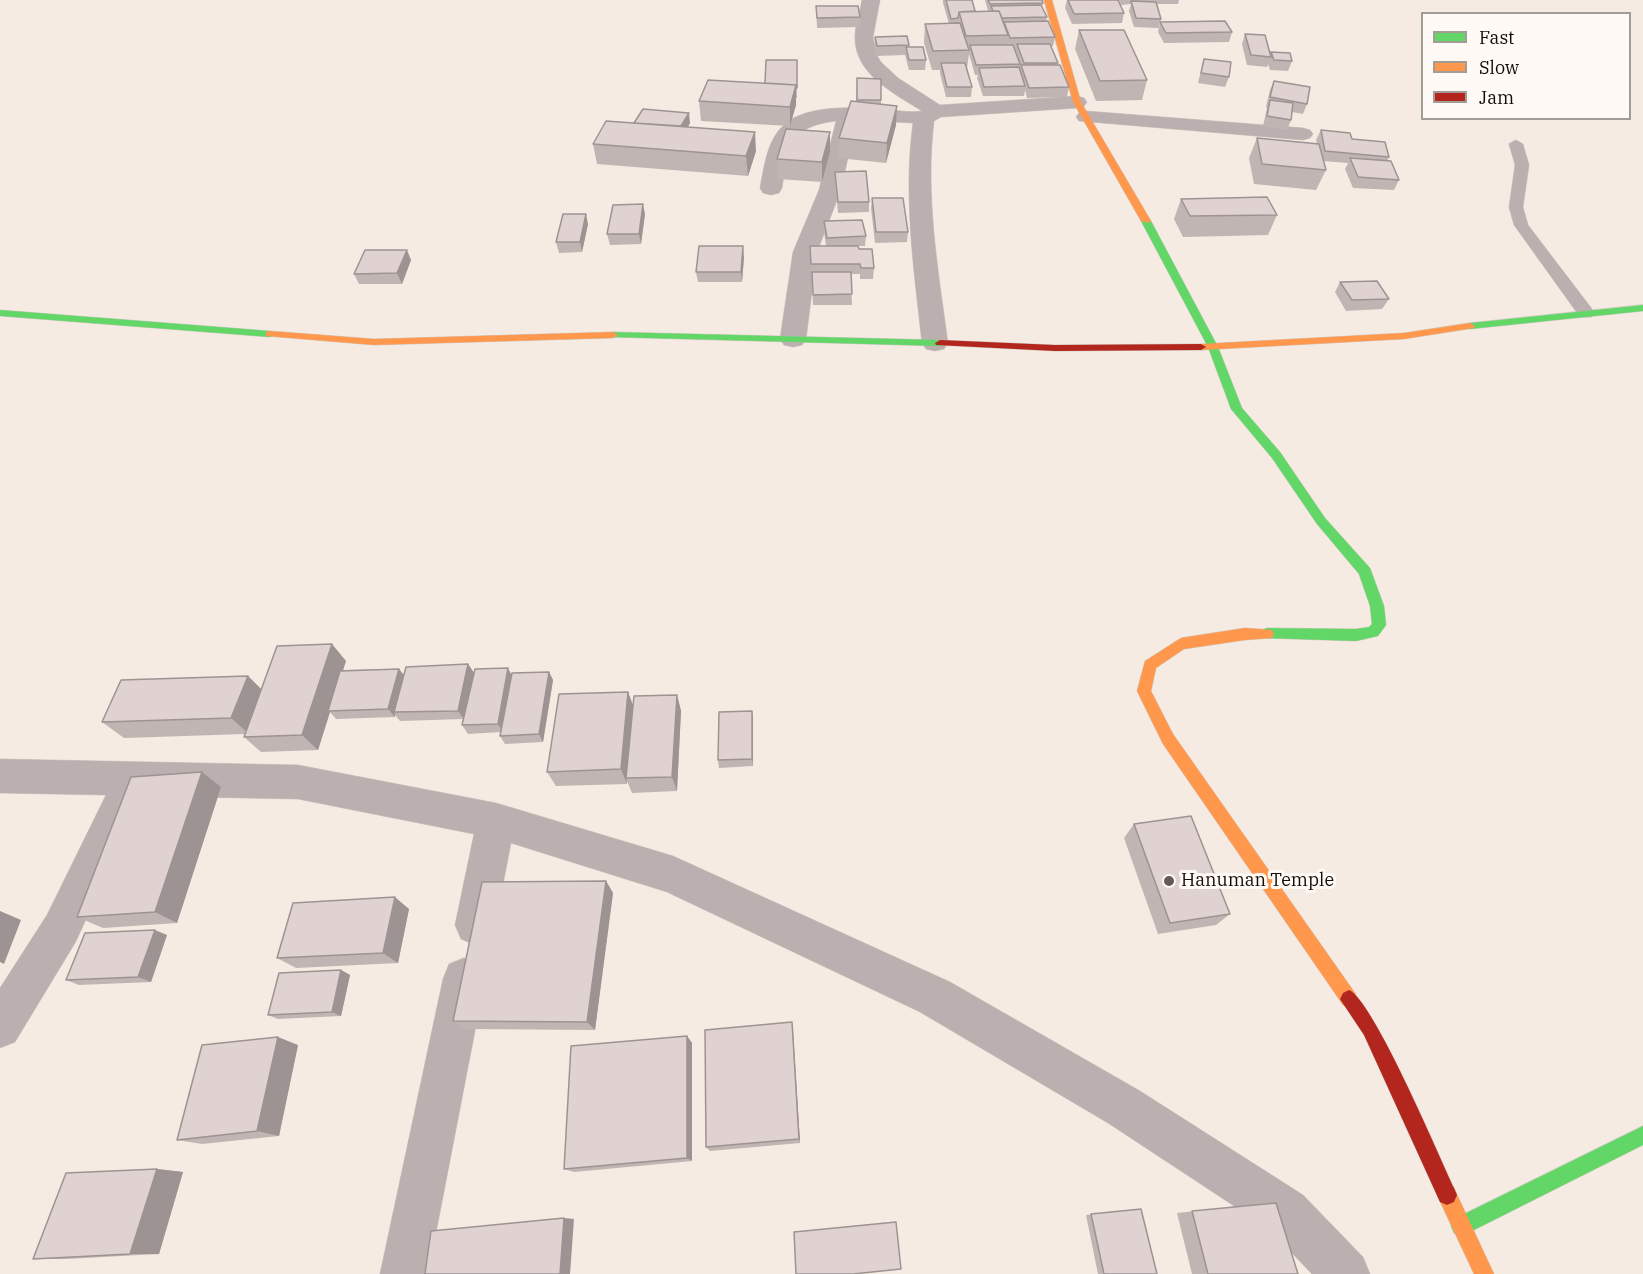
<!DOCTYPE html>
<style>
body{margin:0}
#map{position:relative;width:1643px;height:1274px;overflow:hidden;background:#f5ebe2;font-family:"IBM Plex Serif",serif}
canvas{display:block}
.legend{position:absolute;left:1421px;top:12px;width:210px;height:108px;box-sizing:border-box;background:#fffaf6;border:2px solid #a29c97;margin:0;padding:8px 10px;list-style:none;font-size:18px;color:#160f08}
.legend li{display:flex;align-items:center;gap:12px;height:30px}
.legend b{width:30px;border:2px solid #a29c97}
</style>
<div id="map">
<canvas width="1643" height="1274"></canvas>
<ul class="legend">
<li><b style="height:8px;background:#63d668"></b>Fast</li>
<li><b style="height:8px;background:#ff974d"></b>Slow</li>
<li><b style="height:8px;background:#b3261e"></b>Jam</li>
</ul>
</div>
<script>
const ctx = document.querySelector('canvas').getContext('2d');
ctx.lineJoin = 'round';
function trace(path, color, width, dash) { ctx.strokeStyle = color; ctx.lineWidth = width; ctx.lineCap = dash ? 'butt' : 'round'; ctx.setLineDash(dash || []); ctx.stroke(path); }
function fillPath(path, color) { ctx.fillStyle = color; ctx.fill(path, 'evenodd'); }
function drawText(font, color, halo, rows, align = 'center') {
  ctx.font = font + ' "IBM Plex Serif",serif'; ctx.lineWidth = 6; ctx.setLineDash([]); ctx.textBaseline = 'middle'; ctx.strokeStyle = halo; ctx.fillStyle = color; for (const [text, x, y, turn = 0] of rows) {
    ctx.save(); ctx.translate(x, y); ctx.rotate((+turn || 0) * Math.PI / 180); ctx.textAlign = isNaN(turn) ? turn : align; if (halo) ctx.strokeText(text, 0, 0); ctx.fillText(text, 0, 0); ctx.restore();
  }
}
const lane = new Path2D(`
 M1516,140l7,4 6,21 -6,42 5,18 64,84 2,4 -2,4h-12l-66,-92 -5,-18 6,-42 -6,-21z`);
const street = new Path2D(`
 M862,0h18l-7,37 3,17 5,8 17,16 42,27 137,-9 7,2 3,4 -3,4 -7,2 -136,9 -7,4c-9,74 4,148 14,222l-4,6 -9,2 -9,-2 -4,-6c-8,-73 -19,-147 -9,-220l-57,-3 -15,70 -24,62 -11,87 -4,6 -9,2 -9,-2 -4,-6 13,-87 26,-62 17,-69c-48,6 -47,25 -54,67l-3,5 -8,2 -8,-2 -3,-5c4,-21 7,-49 25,-64 21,-19 69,-17 95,-15 14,1 29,4 42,2 -27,-17 -68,-37 -67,-74 0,-12 5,-25 7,-37z
 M1086,111l217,17 7,2 3,4 -3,4 -7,2 -224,-19 -3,-4 3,-4z
 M0,759l298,6 198,38 177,53 277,126 190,109 163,104 60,62 7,17h-58l-43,-45 -161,-106 -188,-111 -253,-120 -156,-49 -16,82 -6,14 -14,6 -14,-6 -6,-14 19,-91 -176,-35 -154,-3 -69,147 -60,99 -15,6v-60l47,-73 59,-120 -106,-2z
 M464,958l15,6 6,15 -57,295h-48l63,-295 6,-15z`);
const fast = new Path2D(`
 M1143,219l8,2 67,126 24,61 38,44 45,66 45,50 14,38 2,19 -8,11 -22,5 -94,-3 -2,-4 2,-4 5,-2 89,1 13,-2 3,-3 -2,-18 -11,-32 -42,-50 -45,-66 -41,-49 -23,-62 -67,-126z
 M1643,305v6l-173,18 -5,-3 5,-3z
 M0,310l270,21 5,3 -5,3 -270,-21z
 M613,332l327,8 5,3 -5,3 -331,-9v-4z
 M1643,1126v19l-175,88 -7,3 -7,-3 -3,-7 3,-7z`);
const slow = new Path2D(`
 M1044,0h8l29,102 70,119 -2,2 -8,-2 -68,-119z
 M1470,323l5,3 -1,2 -70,11 -203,11 -5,-3 5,-3 203,-11z
 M270,331l104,8 239,-7 5,3 -5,3 -239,7 -108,-9v-4z
 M1245,628l27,2 2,4 -2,4 -27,2 -61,9 -28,19 -5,23 22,43 182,259 3,6 -3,6 -6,3 -6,-3 -180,-261 -26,-53 8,-30 36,-23z
 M1447,1185l7,3 40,86h-20l-37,-79 3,-7z`);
const jam = new Path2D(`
 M940,340l115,5 146,-1 5,3 -5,3 -146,1 -119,-6 -1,-2z
 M1349,990c24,10 90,166 105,198l3,7 -3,7 -7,3 -7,-3 -76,-167 -24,-36 3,-6z`);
trace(lane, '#d0c8c1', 1);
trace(street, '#d0c8c1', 1);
trace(fast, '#d0c8c1', 1);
trace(slow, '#d0c8c1', 1);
trace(jam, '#d0c8c1', 1);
fillPath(lane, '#bbb0af');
fillPath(street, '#bbb0af');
fillPath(fast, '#63d668');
fillPath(slow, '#ff974d');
fillPath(jam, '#b3261e');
fillPath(new Path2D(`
 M943,0h29l3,11h13l-3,-11h57l1,3 -1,4 5,10 -1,5 9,15 -2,9h-2l7,17 -1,2 12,22 -2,10 -40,1 -2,-8 -1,6h-41l-6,-18 1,-3h-3l-6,-21 -2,14 5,19 -1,10h-25l-6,-24v-3h-8l-8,-27 1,-19h24l-6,-21z
 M1067,0h51l6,13 -2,10 -50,1 -7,-16z
 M1119,0h60l-1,4h-21l4,15 -2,9 -25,-1 -5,-16 2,-7 -10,1z
 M816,6l44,11v10l-43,1z
 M1160,22l72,10 -3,10 -65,1 -6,-11z
 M1079,30l68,50 -5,20 -46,1 -21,-52z
 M1245,34l25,20 1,-2 21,9 -4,10 -18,-1 -2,-6 -1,3 -20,-2 -5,-21z
 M875,37l34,8v2l17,13 -1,10h-16l-4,-15 -29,1 -2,-9z
 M1204,59l25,18 -4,10 -27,-4z
 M797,60v38h-1v7l-6,21 -89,-5 -2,-20 66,-18z
 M857,78l24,1v25l15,21 -10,38 -48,-5 1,-20 17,-36z
 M1274,81l33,23 -4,10 -11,-2 -1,8 -4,10 -24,-4 4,-18 -1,-1 4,-17z
 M634,123h56l-2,4 68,24 -8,25 -151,-12 -4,-20z
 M1321,130l31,9 37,18 -2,4 12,19 -5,10 -41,-2 -8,-19 3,-6 -25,-2 3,9 -10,20 -62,-6 -5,-26 8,-20 60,6 -1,-4z
 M830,132v20l-8,30 -44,-3 -1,-20z
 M835,172l34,30v10l-31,1 -3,-31z
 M872,198l36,34 -1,10 -32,1 -4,-35z
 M1181,199l96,16 -9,20 -85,2 -9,-18z
 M645,214l-4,30 -31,1 -3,-11z
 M824,221l42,15 -1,10h-7l1,3 15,19 -1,11h-13v-5h-9l1,31h-39l-1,-30h-1l-1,-29h16l-2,-15z
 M588,224l-6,28 -23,1 -3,-11z
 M744,257l-2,25h-44l-2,-10z
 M411,260l-9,24h-43l-5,-10z
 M1340,282l49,17 -7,10 -36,2 -11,-19z
 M346,661l-3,9 56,-1 5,6 64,-11 6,9 38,2 37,-3 4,8 -10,62 -38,2 -5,-8 1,-4 -33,2 -6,-9 2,-6 -64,2 -5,-6v2l-59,2 -6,-7 -12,38 -57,2 -17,-15 1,-3 -121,4 -22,-16 146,-46 13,13z
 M628,692l5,14 44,-11 4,16 -4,80 -45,2 -5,-12v3l-71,2 -9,-14z
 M752,711l1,8v47l-34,2 -1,-8z
 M221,787l-44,136 -74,5 -26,-11z
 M1134,824l96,90 -14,11 -58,9 -34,-96z
 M606,881l7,12 -18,137 -129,-1 -13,-8z
 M409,909l-11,54 -102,5 -19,-10z
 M167,935l-16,47 -72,3 -13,-5z
 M341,970l9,5 -9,41 -63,3 -10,-4z
 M792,1022l8,121 -90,8 -4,-4z
 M687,1036l5,7v118l-118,11 -10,-3z
 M298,1045l-19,91 -77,8 -25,-4z
 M157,1169l26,3 -24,82 -93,5h-33z
 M1276,1203l22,71h-106l-15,-61z
 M1141,1209l16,65h-59l-12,-59z`), '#c1b5b3');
fillPath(new Path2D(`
 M796,85v20l-6,21v-19z
 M897,106l-1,19 -10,38 1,-20z
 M689,113l1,10 -8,14 -1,-10z
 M755,132l1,19 -8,25 -2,-20z
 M830,132v20l-8,30v-20z
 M643,204l2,10 -4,30 -2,-10z
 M586,214l2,10 -6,28 -2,-10z
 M743,246l1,11 -2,25 -1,-10z
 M407,250l4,10 -9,24 -5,-11z
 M332,644l14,17 -16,50h-2l2,1 -12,38 -16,-15z
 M468,664l6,9 -10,46 -6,-8z
 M508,668l4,8 -9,56 -5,-8z
 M399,669l6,8 -11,35 1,3v2l-7,-8z
 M549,672l4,8 -10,62 -4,-8z
 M248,676l16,16 -15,42 -18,-16z
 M628,692l6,16 -8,70 1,6 -6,-15z
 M677,695l4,16 -4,80 -5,-14z
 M752,711l1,8v47l-1,-7z
 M202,772l19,15 -44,136 -22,-11z
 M606,881l7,12 -18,137 -8,-8z
 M395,897l14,12 -11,54 -15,-10z
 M0,911l21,9 -17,44 -4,-2z
 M155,930l12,5 -16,47 -13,-5z
 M341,970l9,5 -9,41 -9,-4z
 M792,1022l1,8 7,113 -1,-4z
 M687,1036l5,7v118l-5,-3z
 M278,1037l20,8 -19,91 -22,-5z
 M157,1169l26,3 -24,82h-29z
 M564,1218l10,1 -4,55h-10z`), '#9d9392');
const building = new Path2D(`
 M946,0h26l3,11 -16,1 -1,6 -7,1z
 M988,0h54l1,3 -53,1z
 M1068,0h50l6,13 -50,1z
 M1131,1l25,1 5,17 -25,-1z
 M1041,5l6,12 -45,1 -3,-7h-6l-2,-5z
 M816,6h42l2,11 -43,1z
 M999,11l9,24 -42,1 -7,-24z
 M1048,21l7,16 -45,1 -6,-16z
 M1225,21l7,11 -66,1 -6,-11z
 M960,23l9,27 -36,1 -8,-27z
 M1079,30h45l23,50 -47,1z
 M1245,34l20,1 6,22 -20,-2z
 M907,36l2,9 -32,1 -2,-9z
 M1017,44h33l8,19h-34z
 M970,45h43l7,19 -44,1z
 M906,47h17l3,13h-17z
 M1271,52l19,1 2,8 -18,-1z
 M1204,59l27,3 -2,15 -28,-4z
 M766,60h31v28h-1v-3l-31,-2z
 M941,63h24l7,24h-25z
 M1021,65h39l9,22 -40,1z
 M1019,67l6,19 -41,1 -5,-19z
 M857,78l24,1v21h-24z
 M708,80l88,5 -6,22 -91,-6z
 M1274,81l36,6 -3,17 -37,-7z
 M1270,100l23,3 -2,17 -24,-4z
 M851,101l46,5 -10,37 -48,-5z
 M643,109l46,4 -8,13 -47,-3z
 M606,121l149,11 -9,24 -153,-12z
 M786,129l44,3 -8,30 -45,-3z
 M1321,130l29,3 2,6 33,3 4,15 -64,-6z
 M1257,138l62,6 7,26 -64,-6z
 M1350,158l41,3 8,19 -41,-3z
 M866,171l3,31h-31l-3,-30z
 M1267,197l10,18 -87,1 -9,-17z
 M872,198h31l5,34h-32z
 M643,204l-4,30h-32l6,-29z
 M563,214h23l-6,28h-24z
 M862,220l4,16 -39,2 -3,-17z
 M699,246h44l-2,26h-45z
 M810,246h48l1,3h13l2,19h-13l-1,-4h-49z
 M365,250h42l-10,23 -43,1z
 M812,272h39l1,22 -39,1z
 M1377,281l12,18 -37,1 -12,-18z
 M332,644l-30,91 -58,2 33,-91z
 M468,664l-10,47 -64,1 12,-45z
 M508,668l-10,56 -36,1 13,-56z
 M399,669l-11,40 -60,2 12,-40z
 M549,672l-10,62 -39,2 12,-63z
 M248,676l-17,42 -129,4 19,-42z
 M628,692l-7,77 -74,3 12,-78z
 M677,695l-5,82 -46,1 8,-82z
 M752,711v48l-34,1 1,-48z
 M202,772l-47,140 -78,5 54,-140z
 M1191,816l39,98 -60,9 -36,-99z
 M606,881l-19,141 -134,-1 29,-139z
 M395,897l-12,56 -106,5 16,-55z
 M155,930l-17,47 -72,3 19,-47z
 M341,970l-9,42 -64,3 11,-42z
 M792,1022l7,117 -93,8 -1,-117z
 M687,1036v122l-123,11 7,-123z
 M278,1037l-21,94 -80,9 25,-95z
 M157,1169l-27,85 -97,5 33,-86z
 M1276,1203l22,71h-90l-16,-63z
 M1141,1209l16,65h-53l-13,-60z
 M564,1218l-4,56h-135l6,-43z
 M896,1222l5,47 -48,5h-57l-2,-42z`);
fillPath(building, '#e0d2d0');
trace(building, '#9d9392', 1.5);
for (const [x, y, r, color] of [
 [1169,881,6,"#645c54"]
]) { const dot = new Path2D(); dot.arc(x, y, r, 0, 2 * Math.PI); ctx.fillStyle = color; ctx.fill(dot); trace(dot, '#fffaf6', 2); }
drawText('18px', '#160f08', '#fffaf6', [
 ["Hanuman Temple",1181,881]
], 'left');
</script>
